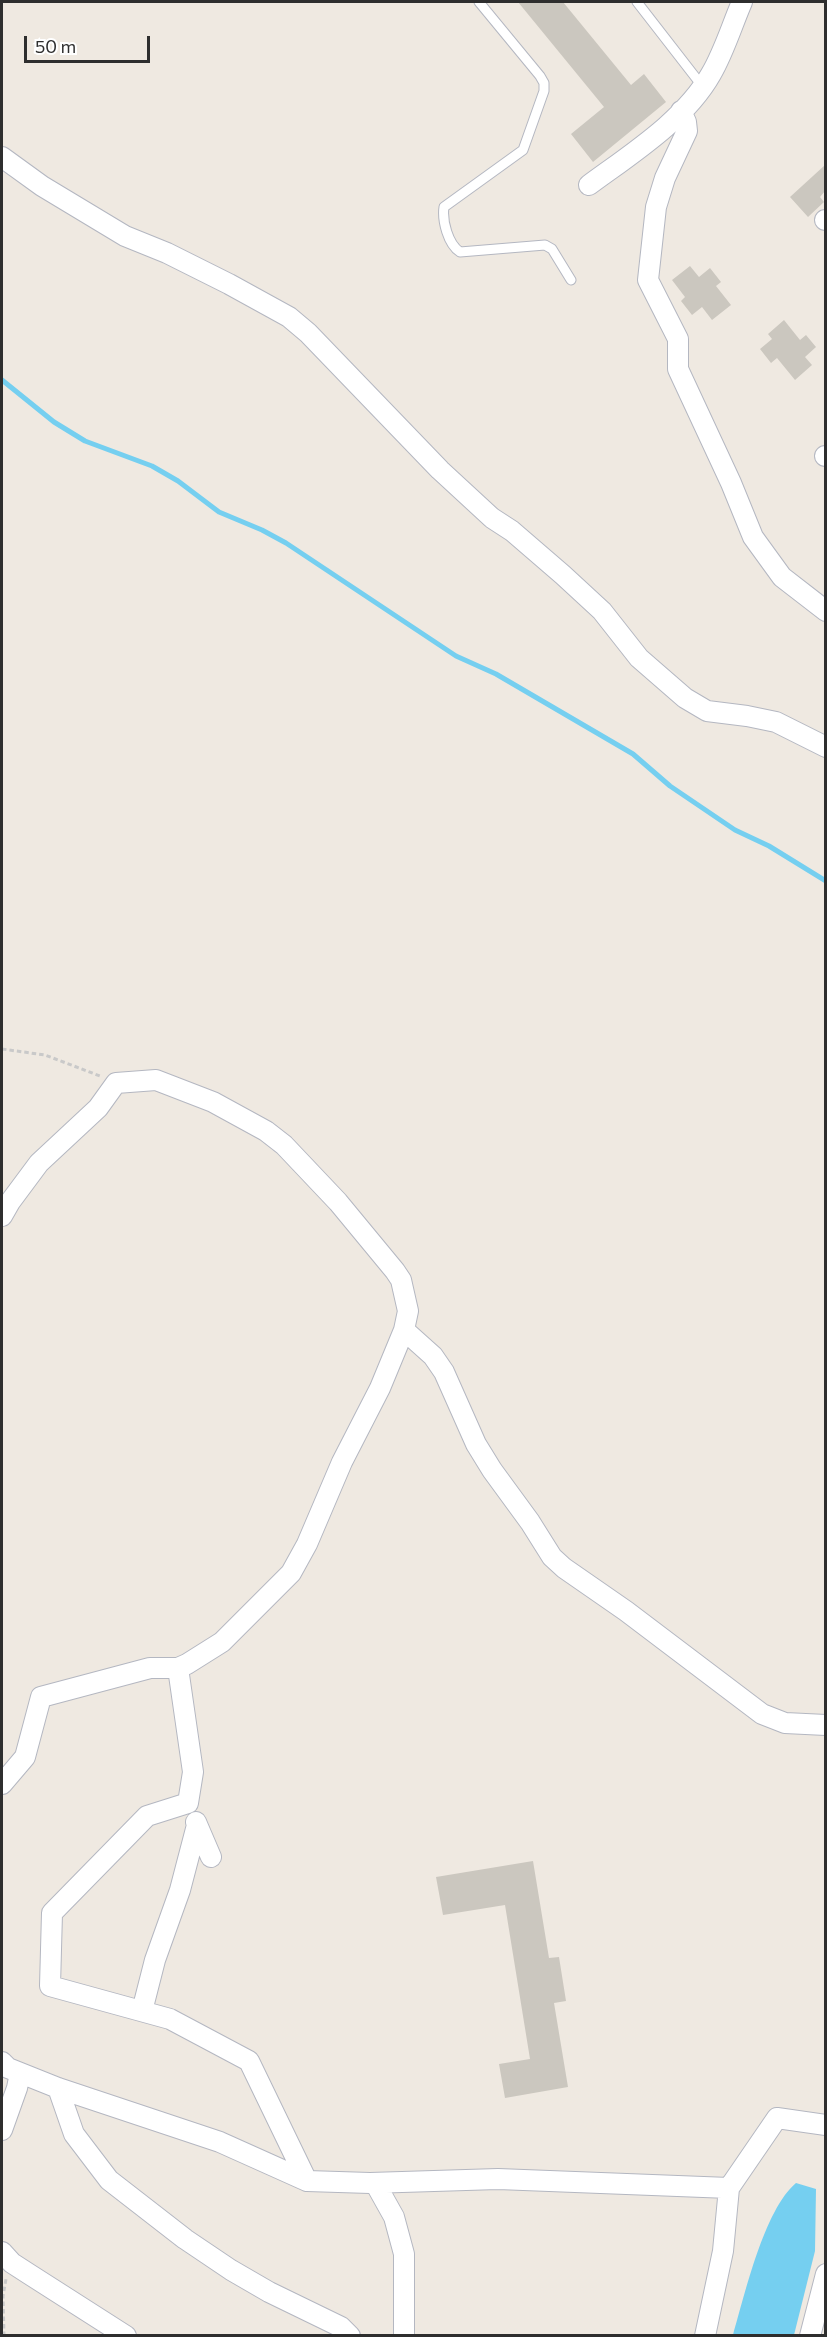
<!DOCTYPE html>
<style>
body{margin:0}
#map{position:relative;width:827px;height:2337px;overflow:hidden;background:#efe9e1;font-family:Commissioner,sans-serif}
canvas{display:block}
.frame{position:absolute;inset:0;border:3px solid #2e2e2e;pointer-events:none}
.scale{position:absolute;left:24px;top:36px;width:126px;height:27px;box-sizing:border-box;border:3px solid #2e2e2e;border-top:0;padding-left:8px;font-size:18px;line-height:21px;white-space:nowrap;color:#2e2e2e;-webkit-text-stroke:4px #fff;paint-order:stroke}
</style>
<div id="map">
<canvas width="827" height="2337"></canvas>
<div class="frame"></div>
<div class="scale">50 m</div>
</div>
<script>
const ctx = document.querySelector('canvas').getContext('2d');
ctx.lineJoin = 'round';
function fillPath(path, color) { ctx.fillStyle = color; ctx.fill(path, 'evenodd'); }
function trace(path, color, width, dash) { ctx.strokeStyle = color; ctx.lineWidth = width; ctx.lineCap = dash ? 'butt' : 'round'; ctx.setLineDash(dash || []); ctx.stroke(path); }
fillPath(new Path2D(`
 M796,2183l20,6 -1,62 -21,84h-61c12,-41 31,-125 63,-152z`), '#75cff0');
trace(new Path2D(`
 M2,380l52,42 31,19 67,25 26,15 41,31 43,18 24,13 170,113 40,18 137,80 37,32 65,44 34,16 57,35`), '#75cff0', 5);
fillPath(new Path2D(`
 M518,2h45l68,83 13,-11 22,28 -73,60 -22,-28 33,-27z
 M825,165v26l-5,6 4,5 -16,15 -18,-20z
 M690,266l9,11 11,-9 11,14 -5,4 15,19 -19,15 -10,-13 -10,8 -11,-14 4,-4 -13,-17z
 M784,320l16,20 6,-5 10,12 -11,10 7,8 -17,15 -18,-22 -6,5 -11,-14 12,-10 -4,-5z
 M533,1861l16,97 10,-1 7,44 -12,2 14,84 -63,11 -6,-34 31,-5 -25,-154 -62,10 -7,-38z`), '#cbc7bf');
const lane = new Path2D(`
 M479,2l61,74 4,7v8l-21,59 -79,57c-2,14 4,37 16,45l85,-7 7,4 19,31
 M637,2l66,85`);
const street = new Path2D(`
 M681,111l5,11 1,9 -22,47 -9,29 -8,73 30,59v30l53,114 22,54 29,40 44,34
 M2,157l40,29 83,50 42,17 62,31 60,33 19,16 132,137 52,48 20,13 51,44 39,36 37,47 46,40 22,13 40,5 29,6 50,25
 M589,185c42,-31 96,-65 122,-111 13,-22 21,-49 31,-72
 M825,220h1
 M825,456h1
 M2,1216l8,-14 29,-39 59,-55 18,-25 40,-3 57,22 53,29 18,14 54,57 57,69 6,9 7,31 -4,19 -24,58 -38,74 -35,82 -16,29 -69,69 -35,22 -9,4h-28l-109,29 -16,60 -23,27
 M404,1330l29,26 11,16 32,72 16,26 38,52 22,35 12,11 62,43 136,103 23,9 41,2
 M178,1668l15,104 -5,31 -41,13 -95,97 -2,73 120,33 79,42 58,120
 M196,1822l15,35
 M142,2011l13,-51 25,-70 17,-65
 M2,2062l6,6 50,20 162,54 87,39 63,2 128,-4 231,9 48,-70 49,7
 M58,2088l16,46 35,46 76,59 46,31 38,22 72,35 9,9
 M2,2130l15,-42 3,-15
 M375,2183l19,34 10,37v82
 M2,2252l10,11 17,11 97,62
 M705,2336l18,-85 6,-63
 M810,2336l16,-62`);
trace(lane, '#b4b7c1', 11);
trace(street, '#b4b7c1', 22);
trace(new Path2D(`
 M2,1049l43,6 55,21
 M4,2336l-1,-40 3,-17`), '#c9c9c9', 3, [4.5, 3]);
trace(lane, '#fff', 9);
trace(street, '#fff', 20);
</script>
